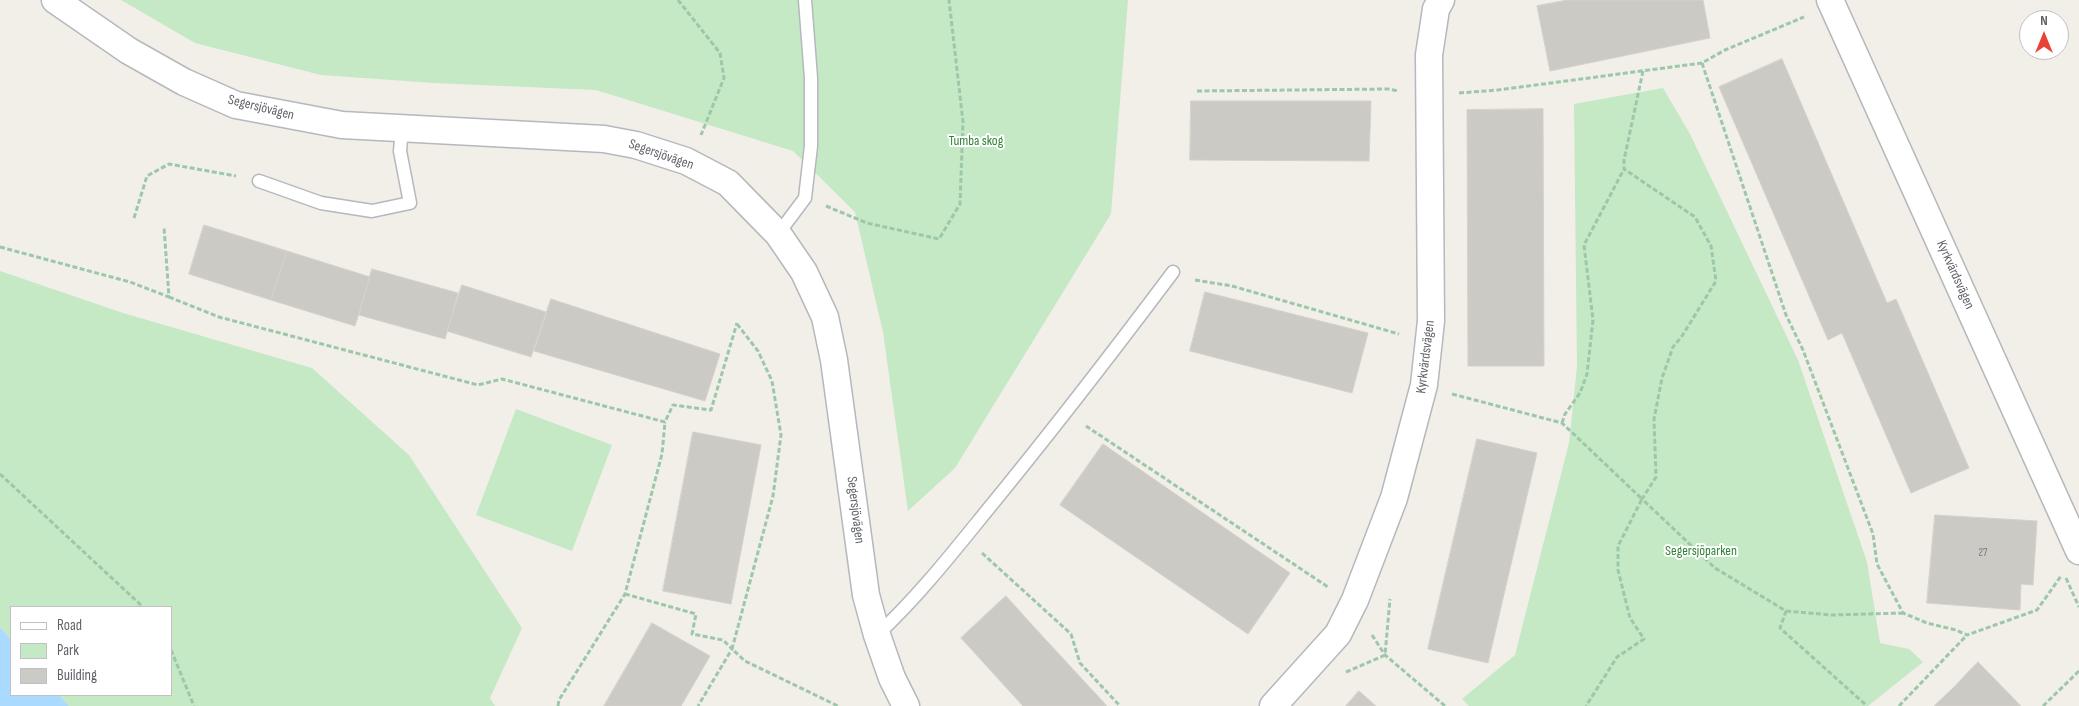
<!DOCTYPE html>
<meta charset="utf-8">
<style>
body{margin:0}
#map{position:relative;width:2079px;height:706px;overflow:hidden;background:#f1efe8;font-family:"Sofia Sans Condensed",sans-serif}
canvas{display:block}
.legend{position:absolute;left:10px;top:606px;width:162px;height:90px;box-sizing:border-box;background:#fff;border:1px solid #bfc1c3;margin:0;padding:6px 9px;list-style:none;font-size:15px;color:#5f6368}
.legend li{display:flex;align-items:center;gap:10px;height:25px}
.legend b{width:25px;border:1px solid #bfc1c3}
.north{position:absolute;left:2019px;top:10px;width:50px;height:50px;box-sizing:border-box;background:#fff;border:1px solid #bfc1c3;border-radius:50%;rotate:0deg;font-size:14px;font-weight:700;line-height:20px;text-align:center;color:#5f6368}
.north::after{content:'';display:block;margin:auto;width:18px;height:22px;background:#ea4335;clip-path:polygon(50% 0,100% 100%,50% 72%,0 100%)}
</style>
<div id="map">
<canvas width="2079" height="706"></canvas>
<ul class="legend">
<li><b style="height:6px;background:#fff"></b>Road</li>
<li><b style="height:14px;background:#c5e8c5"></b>Park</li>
<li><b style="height:14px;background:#cccac5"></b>Building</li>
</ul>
<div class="north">N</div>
</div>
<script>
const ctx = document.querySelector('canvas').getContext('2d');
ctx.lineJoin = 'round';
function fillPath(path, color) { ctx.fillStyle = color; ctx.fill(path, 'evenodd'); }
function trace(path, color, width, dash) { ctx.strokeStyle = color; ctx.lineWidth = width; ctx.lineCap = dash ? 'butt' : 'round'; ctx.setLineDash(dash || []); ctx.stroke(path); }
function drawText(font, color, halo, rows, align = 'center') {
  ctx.font = font + ' "Sofia Sans Condensed",sans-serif'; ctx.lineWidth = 4; ctx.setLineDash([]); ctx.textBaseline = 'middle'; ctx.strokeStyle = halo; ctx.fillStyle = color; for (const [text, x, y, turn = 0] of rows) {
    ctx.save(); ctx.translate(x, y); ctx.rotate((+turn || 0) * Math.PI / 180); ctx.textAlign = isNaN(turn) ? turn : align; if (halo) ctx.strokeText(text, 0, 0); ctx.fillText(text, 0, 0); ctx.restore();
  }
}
fillPath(new Path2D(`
 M121,0h1007l-17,214 -156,254 -47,43 -25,-179 -28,-120 -62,-61 -197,-61 -162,-7 -113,-8 -126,-32z
 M1663,88l27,46 108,226 69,202 13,81 29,6 14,13 -55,44h-399l-7,-7 53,-44 54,-212 8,-76 -3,-263z
 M0,271l123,42 189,55 97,87 113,173 -32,70 5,8h-426l-10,-11h112v-88h-160v33l-11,-13z
 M516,409l96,36 -40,106 -96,-36z`), '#c5e8c5');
fillPath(new Path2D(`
 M0,627l11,13v55h48l10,11h-69z`), '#aadaff');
const building = new Path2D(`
 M1568,0h135l7,38 -160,33 -13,-65z
 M1782,59l105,244 9,-4 73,169 -58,25 -69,-160 -14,7 -109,-253z
 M1191,101h180l-2,60 -179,-1z
 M1543,109l1,257h-76l-1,-256z
 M204,225l83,26 -16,49 -82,-26z
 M287,251l83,26 -15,49 -84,-26z
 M372,269l86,24 -13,46 -86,-24z
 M462,285l84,27 -15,45 -84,-26z
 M1205,292l163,41 -16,60 -162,-42z
 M551,299l169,55 -15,47 -171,-50z
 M693,432l68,13 -30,159 -68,-13z
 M1477,439l60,14 -49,210 -60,-14z
 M1103,444l187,129 -42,61 -188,-129z
 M1935,515l102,6 -4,64 -12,-1 -1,26 -93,-7z
 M1006,596l28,31 73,79h-84l-62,-68z
 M652,623l58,33 -29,50h-77z
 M1978,662l43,44h-87l20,-19z
 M1359,691l17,15h-30z`);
fillPath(building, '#cccac5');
trace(building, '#d6d1c6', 1);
const service = new Path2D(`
 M259,181l62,22 51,8 38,-8 -10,-52 2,-23
 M778,234l27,-36 6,-52v-68l-6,-78
 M877,635c41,-38 77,-84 112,-127 63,-77 124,-156 184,-236`);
const minor = new Path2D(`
 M55,0l74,51 55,31 52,23 106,20 262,14 32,6 50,16 42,22 50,51 26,38 21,45 9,43 32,235 11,40 15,43 14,28
 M1830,0l249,551
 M1273,706l65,-72 17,-34 39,-102 30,-113 7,-64 -2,-266 7,-46 5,-9`);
trace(service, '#b5b8bc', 15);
trace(minor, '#b5b8bc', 29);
trace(new Path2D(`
 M678,0l42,53 4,25 -23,57
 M1702,63l84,252 17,35 70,184 4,30 26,49 24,10 29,7 11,5 70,-25 24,-34
 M1643,71l-19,89v9l71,48 16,29 5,35 -34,55 -9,11 -11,31 -8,41 2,58 -14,22 73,69 71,43 -6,17 87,78
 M1197,91l191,-2 11,2
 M1459,93l39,-3 204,-27 23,-13 79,-33
 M826,206l41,17 72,16 21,-35 3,-82 -14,-122
 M134,218l13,-42 22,-12 67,12
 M0,247l130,35 39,15 -5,-70
 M1195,280l37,6 167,48
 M169,297l50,20 259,68 24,-6 163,43 8,-17 38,5 26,-87
 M737,324l21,27 14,30 9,54 -8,61 -41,153 13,12 93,45
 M1452,394l110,29 80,76 -24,47v24l12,48 14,21 -27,18 -31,49
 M1562,423l3,-9 15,-21 7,-19 6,-54 -9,-75 40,-76
 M1086,426l242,161
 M0,474l143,133
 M982,553l89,81 9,29 40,43
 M2066,578l13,29
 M625,594l71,20 -4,20 31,6 9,9 -34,57
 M1786,611l46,4 71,-2
 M1372,635l13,20 60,51
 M171,650l23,56
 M1346,672l39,-17 5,-56
 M558,706l1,-6 66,-106 37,-140 3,-32
 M1899,706l68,-71
 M2043,706l36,-35`), '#9cc7a9', 3, [5, 2.5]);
trace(service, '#fff', 12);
trace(minor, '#fff', 26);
drawText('11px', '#7a7d7f', null, [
 ["27",1983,553]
]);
drawText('14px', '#5f6368', '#fff', [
 ["Segersjövägen",261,108,14],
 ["Segersjövägen",661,155,19],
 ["Kyrkvärdsvägen",1955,275,66],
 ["Kyrkvärdsvägen",1426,357,-83],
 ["Segersjövägen",855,510,83]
]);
drawText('14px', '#348238', '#fff', [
 ["Tumba skog",976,141],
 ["Segersjöparken",1701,551]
]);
</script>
